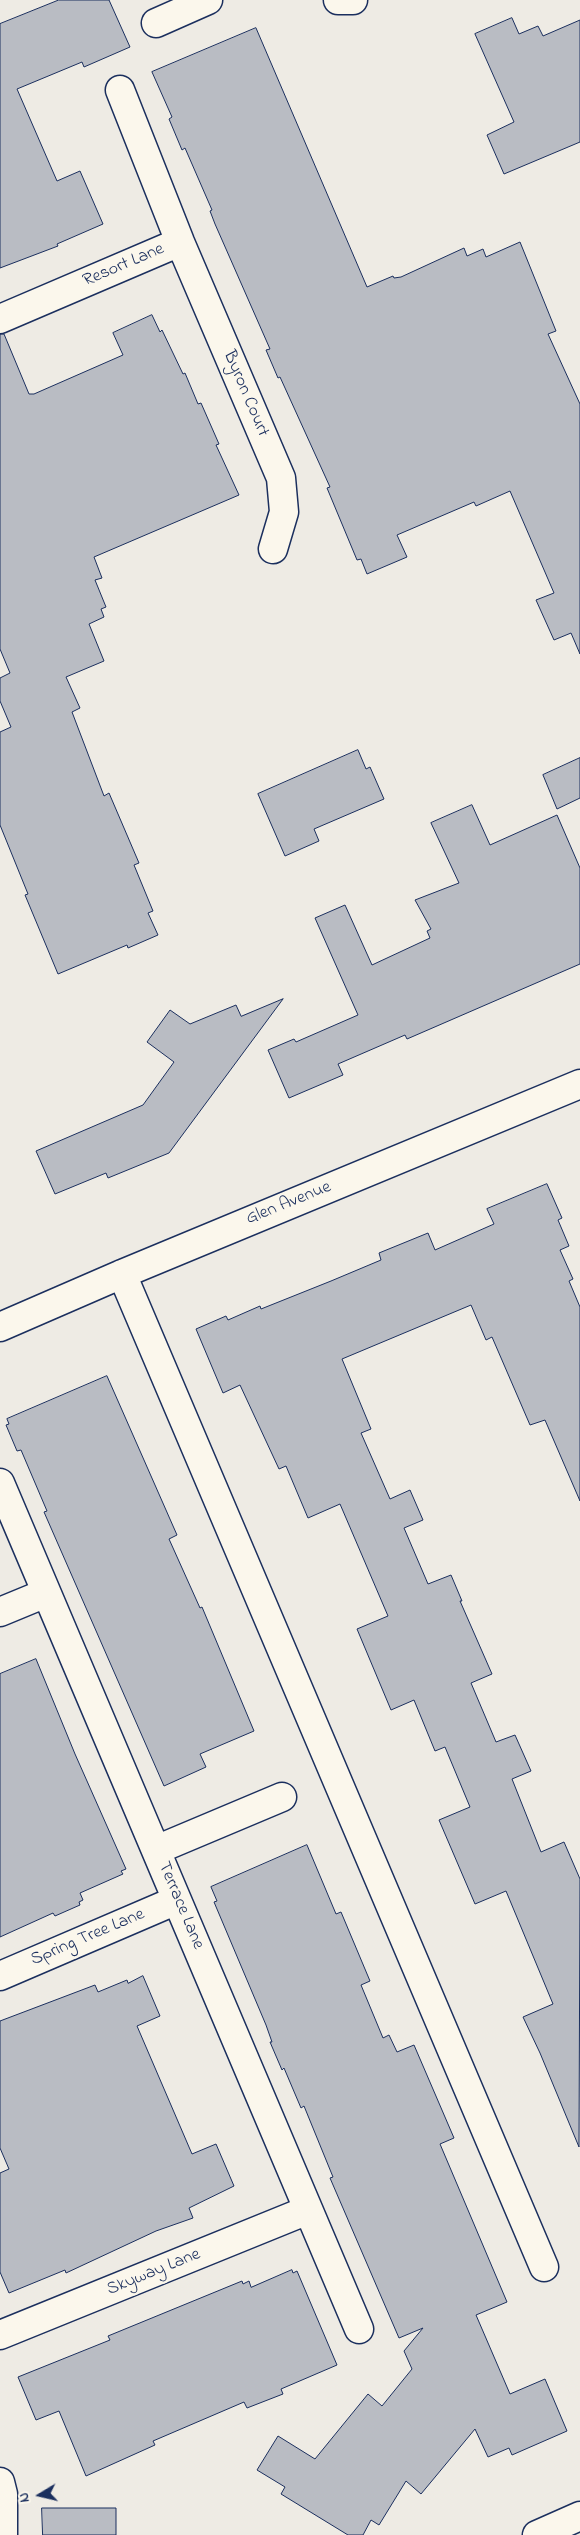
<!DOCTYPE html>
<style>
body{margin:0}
#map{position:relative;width:580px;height:2535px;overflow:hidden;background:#eeebe4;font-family:"Indie Flower",sans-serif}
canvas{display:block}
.north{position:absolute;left:15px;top:2470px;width:50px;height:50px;-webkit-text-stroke:4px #fbf7ec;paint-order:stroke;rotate:261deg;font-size:14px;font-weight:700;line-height:20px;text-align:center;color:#1b2f5e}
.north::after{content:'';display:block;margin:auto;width:18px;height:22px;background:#1b2f5e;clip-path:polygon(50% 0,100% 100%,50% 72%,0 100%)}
</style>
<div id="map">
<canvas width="580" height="2535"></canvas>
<div class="north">N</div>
</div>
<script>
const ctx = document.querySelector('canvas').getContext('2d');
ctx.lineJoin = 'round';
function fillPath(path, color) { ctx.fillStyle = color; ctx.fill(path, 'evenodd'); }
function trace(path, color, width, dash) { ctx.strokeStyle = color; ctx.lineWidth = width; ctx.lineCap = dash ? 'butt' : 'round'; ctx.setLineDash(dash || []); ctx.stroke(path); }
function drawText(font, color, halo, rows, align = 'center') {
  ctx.font = font + ' "Indie Flower",sans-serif'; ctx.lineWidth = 4.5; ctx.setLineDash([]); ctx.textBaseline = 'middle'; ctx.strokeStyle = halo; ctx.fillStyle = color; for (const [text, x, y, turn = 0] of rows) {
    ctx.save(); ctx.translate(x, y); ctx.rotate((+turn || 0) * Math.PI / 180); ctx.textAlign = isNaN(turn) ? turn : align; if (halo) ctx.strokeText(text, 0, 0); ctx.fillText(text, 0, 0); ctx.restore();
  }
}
const building = new Path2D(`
 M59,0h50l21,47 -46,20 -2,-5 -65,27 40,92 23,-10 23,53 -46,20 1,2 -58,22v-244z
 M512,18l7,16 19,-8 5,10 37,-16v122l-76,32 -17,-39 27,-13 -39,-88z
 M256,28l111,259 26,-11 1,2 7,-1 63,-29 3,8 16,-7 3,8 34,-15 36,89 -8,3 32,70v250l-9,-21 -17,7 -18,-40 18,-7 -44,-102 -34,15 -2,-4 -77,33 10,22 -40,17 -6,-15 -4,1 -30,-72 3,-1 -50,-110 -2,1 -12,-28 4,-1 -55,-125 -5,-13 2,-1 -27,-62 -3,2 -13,-31 3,-2 -20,-45z
 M152,315l8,17 2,-2 21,44 2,-1 13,31 3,-1 18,41 -3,1 23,50 -145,62 8,21 -7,2 11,27 -5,2 3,8 -15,7 15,37 -38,16 14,31 -8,4 32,84 5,-3 30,70 -5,2 19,46 -5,2 10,22 -30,13 -1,-3 -69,29 -33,-79 3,-1 -28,-69v-93l11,-5 -11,-26v-23l10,-5 -10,-24v-315h4l25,60h5l89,-39 -10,-22z
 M358,750l8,19 4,-2 14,32 -70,30 5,12 -34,15 -27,-62z
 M580,758v40l-23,11 -14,-34z
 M472,805l18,40 67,-30 23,53v96l-173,75 -2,-4 -67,29 5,11 -54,23 -21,-48 26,-11 2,3 62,-27 -43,-97 30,-13 27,60 58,-27 -3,-7 4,-2 -16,-29 44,-17 -28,-60z
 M283,999l-114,154 -61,25 -2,-5 -51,21 -19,-43 107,-46 31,-43 -27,-20 23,-32 20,14 46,-19 5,11z
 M547,1184l15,34 -4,2 11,26 -9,4 13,29 -4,2 11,26v194l-35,-81 -15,5 -38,-88 -6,3 -15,-35 -129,54 29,70 -10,4 29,66 20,-9 13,30 -19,8 24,56 23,-9 11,26h-2l32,73 -21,9 25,59 19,-7 16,36 -19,8 29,73 23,-10 16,37 -1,268 -39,-94 -17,-36 30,-13 -47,-113 -31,13 -36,-84 31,-13 -25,-60 -10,4 -21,-51 -23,10 -34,-81 31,-13 -48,-112 -32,14 -22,-52 -7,3 -39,-84 -17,8 -27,-64 30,-13 2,4 32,-14 1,3 70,-28 50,-21 -2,-7 49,-20 7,17 59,-26 -7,-15z
 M107,1376l70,159 -8,4 31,69 2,-1 52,124 -54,23 6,13 -42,19 -120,-274 3,-1 -26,-61 -4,1 -11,-26 3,-1 -2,-5z
 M36,1659l39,95 51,115 -5,2 2,3 -43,19 3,7 -4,2 1,3 -25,11 -2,-3 -53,24v-263z
 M307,1845l29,69 5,-2 29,69 -9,4 22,53 6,-3 8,17 17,-7 40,93 -14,6 67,158 -31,13 34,79 35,-15 22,52 -55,24 -3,-7 -21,9 -13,-28 -54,65 -15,-13 -27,44 -8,-5 -8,15h-15l-67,-41 4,-7 -28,-17 21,-34 37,23 53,-65 14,12 30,-37 -8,-18 19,-23 -24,10 -69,-160 3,-1 -29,-71 -3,2 -17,-40 -2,2 -12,-28h2l-6,-17 -52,-123 3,-1 -6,-14z
 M143,1976l17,40 -23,10 55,128 24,-10 18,42 -45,22 4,10 -37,13 -90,42 -1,-3 -56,23 -9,-21v-99l9,-4 -9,-21v-127l95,-36 3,7 29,-12 1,3z
 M292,2270l1,3 4,-2 40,94 -56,24 2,5 -36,14 -3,-6 -91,39 2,4 -69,31 -27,-65 -23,9 -18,-43 92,-37 -2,-4 134,-55 1,3 6,-3 2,6z
 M42,2508h74v27h-73z`);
fillPath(building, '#b9bcc3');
trace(building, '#1b2f5e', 1);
const minor = new Path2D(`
 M338,0h15
 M156,23l52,-23
 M120,90l60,152 101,236 3,34 -11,37
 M0,319l180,-77
 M122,1274l422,993
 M0,1327l122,-53 458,-190
 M0,1483l359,846
 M0,1612l46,-19
 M156,1850l126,-53
 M0,1976l177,-76
 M0,2335l308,-125
 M0,2482l3,12v41
 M537,2535l43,-19`);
trace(minor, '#1b2f5e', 31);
trace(minor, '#fbf7ec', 28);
drawText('18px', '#1b2f5e', '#fbf7ec', [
 ["Resort Lane",124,266,-23],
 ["Byron Court",245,394,67],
 ["Glen Avenue",289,1204,-22],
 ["Terrace Lane",180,1906,67],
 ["Spring Tree Lane",88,1938,-23],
 ["Skyway Lane",154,2273,-22]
]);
</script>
